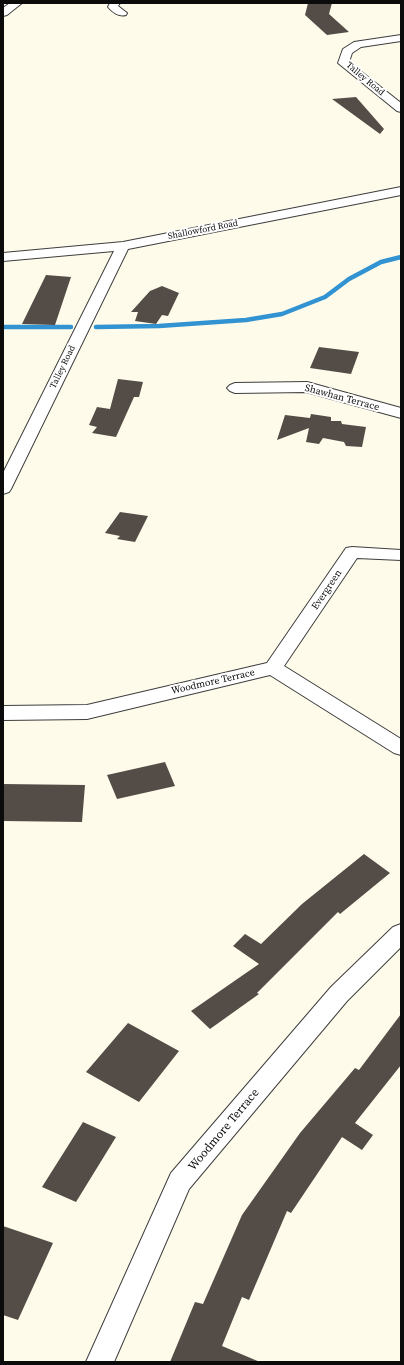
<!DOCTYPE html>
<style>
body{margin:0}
#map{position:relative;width:404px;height:1365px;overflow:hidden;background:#fffbea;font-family:"Source Serif 4",serif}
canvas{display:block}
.frame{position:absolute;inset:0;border:4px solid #0b0b0b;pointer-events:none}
</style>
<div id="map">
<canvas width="404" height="1365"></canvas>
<div class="frame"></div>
</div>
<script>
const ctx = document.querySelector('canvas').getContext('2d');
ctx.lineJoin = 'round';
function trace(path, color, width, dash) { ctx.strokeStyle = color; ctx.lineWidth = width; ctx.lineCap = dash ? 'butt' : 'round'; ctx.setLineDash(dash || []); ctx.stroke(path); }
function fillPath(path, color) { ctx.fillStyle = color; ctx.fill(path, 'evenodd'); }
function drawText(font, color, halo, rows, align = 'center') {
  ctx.font = font + ' "Source Serif 4",serif'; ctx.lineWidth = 4; ctx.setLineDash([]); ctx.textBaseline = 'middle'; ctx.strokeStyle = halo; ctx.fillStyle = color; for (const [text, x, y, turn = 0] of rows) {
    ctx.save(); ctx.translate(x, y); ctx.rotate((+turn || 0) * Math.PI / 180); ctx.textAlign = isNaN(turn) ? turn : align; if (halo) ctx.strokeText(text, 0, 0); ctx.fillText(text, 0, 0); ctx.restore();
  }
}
trace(new Path2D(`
 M3,327h68
 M96,327l63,-1 87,-6 36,-6 43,-17 24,-18 32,-17 20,-5`), '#3193d2', 4.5);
fillPath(new Path2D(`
 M308,3h24l-3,11 20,18 -22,3 -22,-20z
 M356,97l28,32 -4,5 -48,-35z
 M46,275l25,2 -16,48 -33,-1z
 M162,286l17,7 -11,23 -6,-1 -6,9 -21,-3 3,-9h-7l19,-21z
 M319,347l40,5 -8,22 -41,-6z
 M118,379l25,3 -4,15h-5l-18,40 -24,-4 5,-6 -8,-2 8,-18 13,2z
 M311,414l20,3v4h10l1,3 24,3 -4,20 -16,-1 -2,-4 -21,-4 -4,6 -13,-2 3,-14 -32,12 8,-25 25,3z
 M120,512l28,4 -13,26 -18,-3 3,-3 -15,-3z
 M165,762l10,24 -58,13 -10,-24z
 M3,784l82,1 -3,37 -79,-1z
 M364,854l26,19 -50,41 -2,-2 -81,81 2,1 -49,35 -19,-18 68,-47 -26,-18 12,-12 16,10 41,-40z
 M401,1014v51l-46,58 18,12 -11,15 -20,-13 -51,76 -4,-2 -38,89 -7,-3 -20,49 38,16h-90l25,-60 8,2 39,-89 58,-82 55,-65 4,2z
 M128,1023l51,28 -40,51 -53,-30z
 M83,1122l33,15 -40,65 -34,-15z
 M3,1226l50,17 -35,77 -15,-5z`), '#544c47');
const minor = new Path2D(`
 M10,3h12l-15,12 -4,1v-8z
 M110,3h10l-2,3 9,7 -1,2c-7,2 -14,-3 -18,-8z
 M401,35v6l-40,6 -9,6 -3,9 52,41v9l-4,-1 -59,-48 5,-14 11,-7z
 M401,187v8l-273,54 -117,240 -2,3 -6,2v-21l111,-222 -111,10v-8l120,-11z
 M307,382l94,26v10l-95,-26 -71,1 -5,-2 -3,-3 3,-3 5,-2z
 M352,547l49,3v10l-44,-2 -73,108 117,73v16l-7,-2 -124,-78 -183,44 -84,1v-14l84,-1 180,-42 79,-115z
 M401,924v23l-54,54 -158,188 -75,173h-28l85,-189 160,-186 62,-60z`);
trace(minor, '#3e3e3e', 2);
fillPath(minor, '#fff');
drawText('9px', '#0b0b0b', '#fff', [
 ["Talley Road",365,79,40],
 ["Shallowford Road",203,230,-11],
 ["Talley Road",63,367,-64]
]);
drawText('10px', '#0b0b0b', '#fff', [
 ["Shawhan Terrace",342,398,15],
 ["Evergreen",327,590,-56],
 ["Woodmore Terrace",213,682,-13]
]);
drawText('12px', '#0b0b0b', '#fff', [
 ["Woodmore Terrace",224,1130,-50]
]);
</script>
